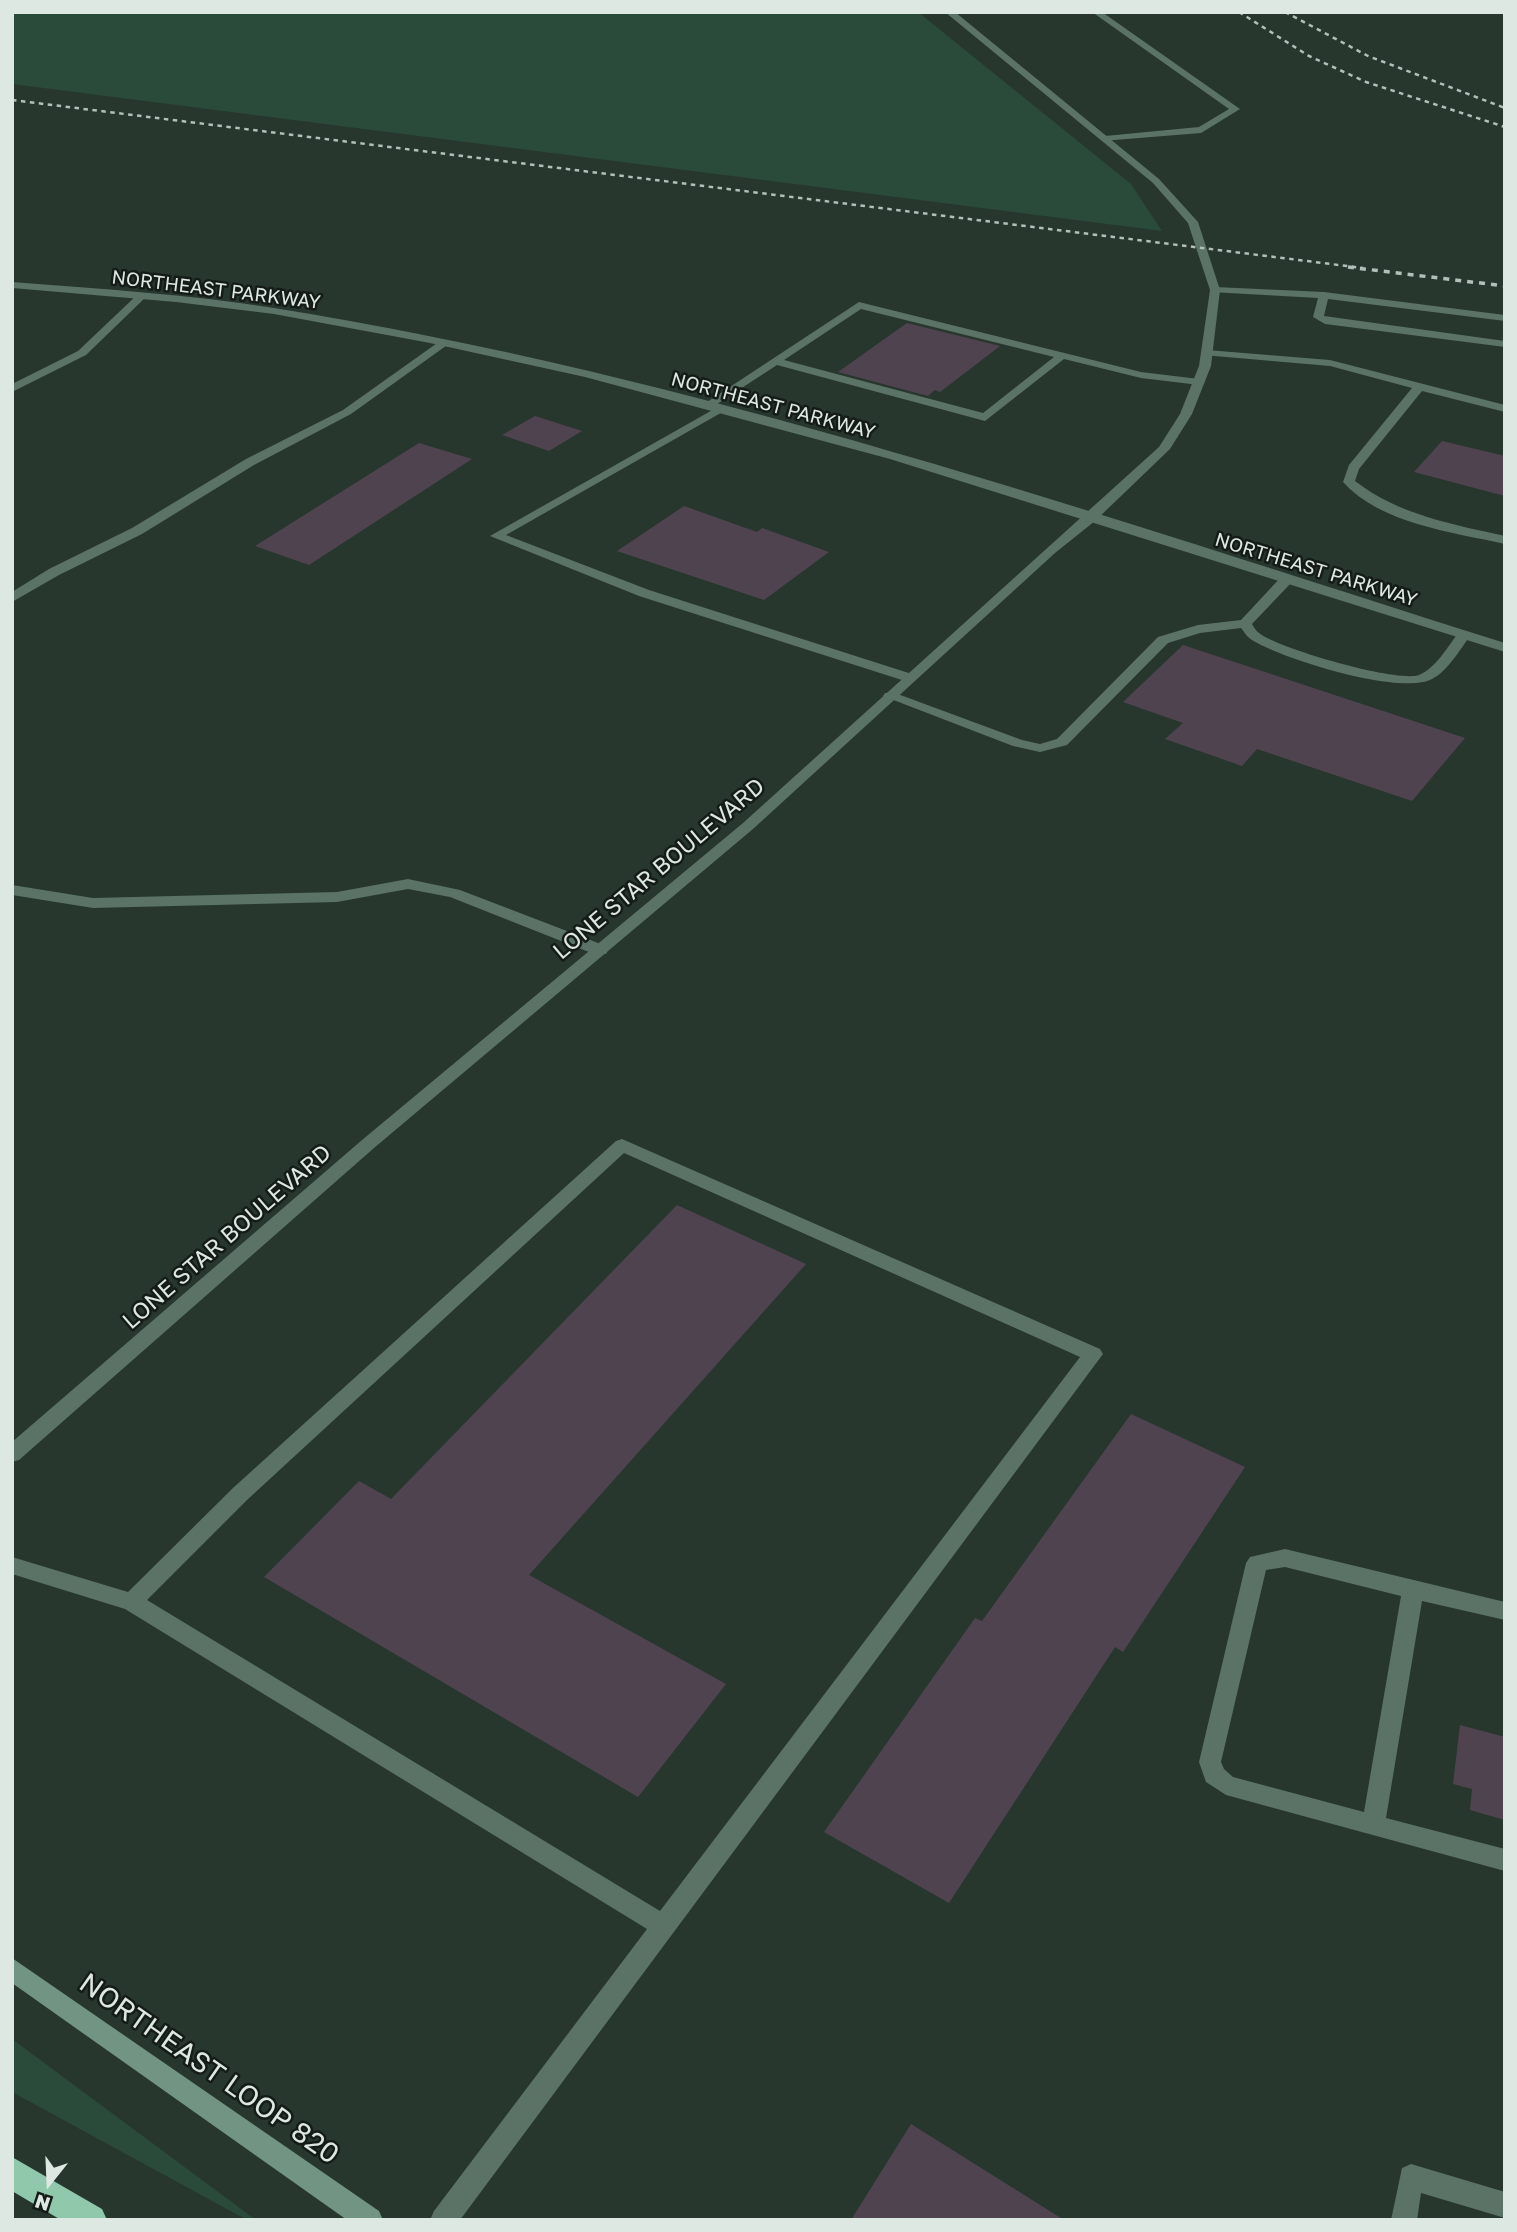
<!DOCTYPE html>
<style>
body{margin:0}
#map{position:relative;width:1517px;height:2232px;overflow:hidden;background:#27372e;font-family:"Golos Text",sans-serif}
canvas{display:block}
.frame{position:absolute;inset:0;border:14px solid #dee8e2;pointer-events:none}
.north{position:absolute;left:14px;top:2148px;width:70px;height:70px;-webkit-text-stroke:5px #151c18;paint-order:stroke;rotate:198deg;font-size:19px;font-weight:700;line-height:28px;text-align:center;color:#dee8e2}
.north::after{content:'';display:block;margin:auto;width:24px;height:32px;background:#dee8e2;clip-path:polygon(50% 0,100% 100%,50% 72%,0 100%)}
</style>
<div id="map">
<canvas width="1517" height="2232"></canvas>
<div class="frame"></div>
<div class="north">N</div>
</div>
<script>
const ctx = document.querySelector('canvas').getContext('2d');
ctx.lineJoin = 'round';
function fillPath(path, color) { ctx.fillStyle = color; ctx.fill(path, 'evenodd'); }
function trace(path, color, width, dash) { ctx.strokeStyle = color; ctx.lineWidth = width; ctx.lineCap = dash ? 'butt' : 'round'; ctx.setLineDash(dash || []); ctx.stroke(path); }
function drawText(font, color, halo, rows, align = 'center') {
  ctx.font = font + ' "Golos Text",sans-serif'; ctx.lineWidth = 5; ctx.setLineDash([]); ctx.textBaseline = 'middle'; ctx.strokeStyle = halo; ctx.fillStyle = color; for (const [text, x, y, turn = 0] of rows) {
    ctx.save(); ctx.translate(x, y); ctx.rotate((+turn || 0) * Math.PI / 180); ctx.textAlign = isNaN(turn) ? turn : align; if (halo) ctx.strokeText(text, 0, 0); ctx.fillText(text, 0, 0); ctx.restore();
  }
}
fillPath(new Path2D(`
 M12,12h906l213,172 31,47 -1150,-147z
 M12,2039l244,181h-9l-235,-128z`), '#2a4a3a');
fillPath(new Path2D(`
 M907,323l93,23 -60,46 -5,-2 -7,6 -90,-24z
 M535,416l47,15 -33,20 -47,-16z
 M1442,441l63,15v40l-91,-24z
 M419,443l53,16 -163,106 -54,-19z
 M684,506l73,26 5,-4 67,24 -65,48 -147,-49z
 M1183,645l282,93 -53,63 -155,-52 -15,17 -77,-27 18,-16 -60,-21z
 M677,1205l129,59 -277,311 197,109 -88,113 -374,-220 95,-96 32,18z
 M1131,1414l114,53 -122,185 -8,-5 -166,256 -125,-71 151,-214 7,3z
 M1460,1725l45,12v83l-35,-10 2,-21 -19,-5z
 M911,2124l153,96h-213z`), '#504350');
fillPath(new Path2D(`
 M1092,12h10l138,97 -39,24 -99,8v-4l3,-1 94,-9 30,-18z
 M1215,287l109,5 181,23v6l-177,-22 -4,17 181,25v6l-180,-23 -12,-7 5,-19 -107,-6 -1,-2z
 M138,294l9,2 -61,59 -74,37v-8l66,-33z
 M859,302l282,70 58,7 6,3 -6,3 -58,-7 -77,-19 -79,62 -208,-56 -66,43 -10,-2zM861,309l193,48 -71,56 -199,-53z
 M440,341l10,2 -99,71 -97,51 -112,69 -83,41 -47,27v-10l37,-23 83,-41 114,-69 97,-49z
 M1207,350l123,10 175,45v7l-83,-21 -63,78 -4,12c44,34 97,43 150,55v8c-53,-12 -124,-20 -162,-62l6,-17 63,-77 -82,-22 -127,-11v-4z
 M716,408l10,2 -220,125 143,55 266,85v6h-10l-266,-85 -149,-60z
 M1287,575l7,4 -2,3 -40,42c2,3 4,7 7,9 18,15 138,50 160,42 17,-7 29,-29 40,-43h10l2,3c-11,14 -23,36 -39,44 -31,17 -150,-20 -180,-39 -5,-3 -7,-7 -11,-12l-41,5 -32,10 -101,102 -27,7 -27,-6 -130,-50 2,-3h10l127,47 18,4 17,-5 101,-102 40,-12 43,-5 41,-44z
 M408,879l52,11 146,56 2,4 -2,4h-12l-144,-57 -42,-8 -71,13 -244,6 -81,-13v-10l81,13 244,-6z
 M622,1139l478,210 3,5 -643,866h-30l4,-9 213,-282 -522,-320 -113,-35v-17l116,35 105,-104 383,-347zM624,1153l456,204 -420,554 -513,-311 100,-100z
 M1285,1549l220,53v18l-83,-19 -36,217 119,31v22l-279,-76 -20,-13 -7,-20 47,-199 4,-6zM1285,1567l116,29 -37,216 -131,-35 -9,-8 -3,-7 45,-192z
 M1411,2164l94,28v26l-84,-25 -4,27h-26l11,-52z`), '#5b7266');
fillPath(new Path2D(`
 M12,282c87,7 176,12 262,26 421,67 826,207 1231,335v9l-615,-193 -305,-82 -155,-34 -156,-29 -98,-12 -164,-14z`), '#5b7266');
fillPath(new Path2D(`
 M945,12h10l204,167 39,43 22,68 -9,76 -19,48 -22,35 -75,72 -40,32 -302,276 -379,319 -355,312 -7,2v-20l350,-302 381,-317 416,-376 21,-33 19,-48 11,-76 -22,-67 -35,-40z`), '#5b7266');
fillPath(new Path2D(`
 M12,1958l367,253 4,9h-36l-335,-237z`), '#719582');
fillPath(new Path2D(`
 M12,2157l90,52 5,11h-46l-49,-29z`), '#90c8ab');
trace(new Path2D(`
 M1239,12l70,44 57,26 139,45
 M1285,12l83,44 137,52
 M12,100l1351,168`), '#b3bfb8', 2.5, [4.5, 4.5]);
trace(new Path2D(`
 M1348,267l157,19`), '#b3bfb8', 3.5, [6, 6]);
drawText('19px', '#dee8e2', '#151c18', [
 ["NORTHEAST PARKWAY",216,290,7],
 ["NORTHEAST PARKWAY",773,406,15],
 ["NORTHEAST PARKWAY",1316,570,17]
]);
drawText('23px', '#dee8e2', '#151c18', [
 ["LONE STAR BOULEVARD",659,869,-40],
 ["LONE STAR BOULEVARD",227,1237,-41]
]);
drawText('28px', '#dee8e2', '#151c18', [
 ["NORTHEAST LOOP 820",209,2069,35]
]);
</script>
